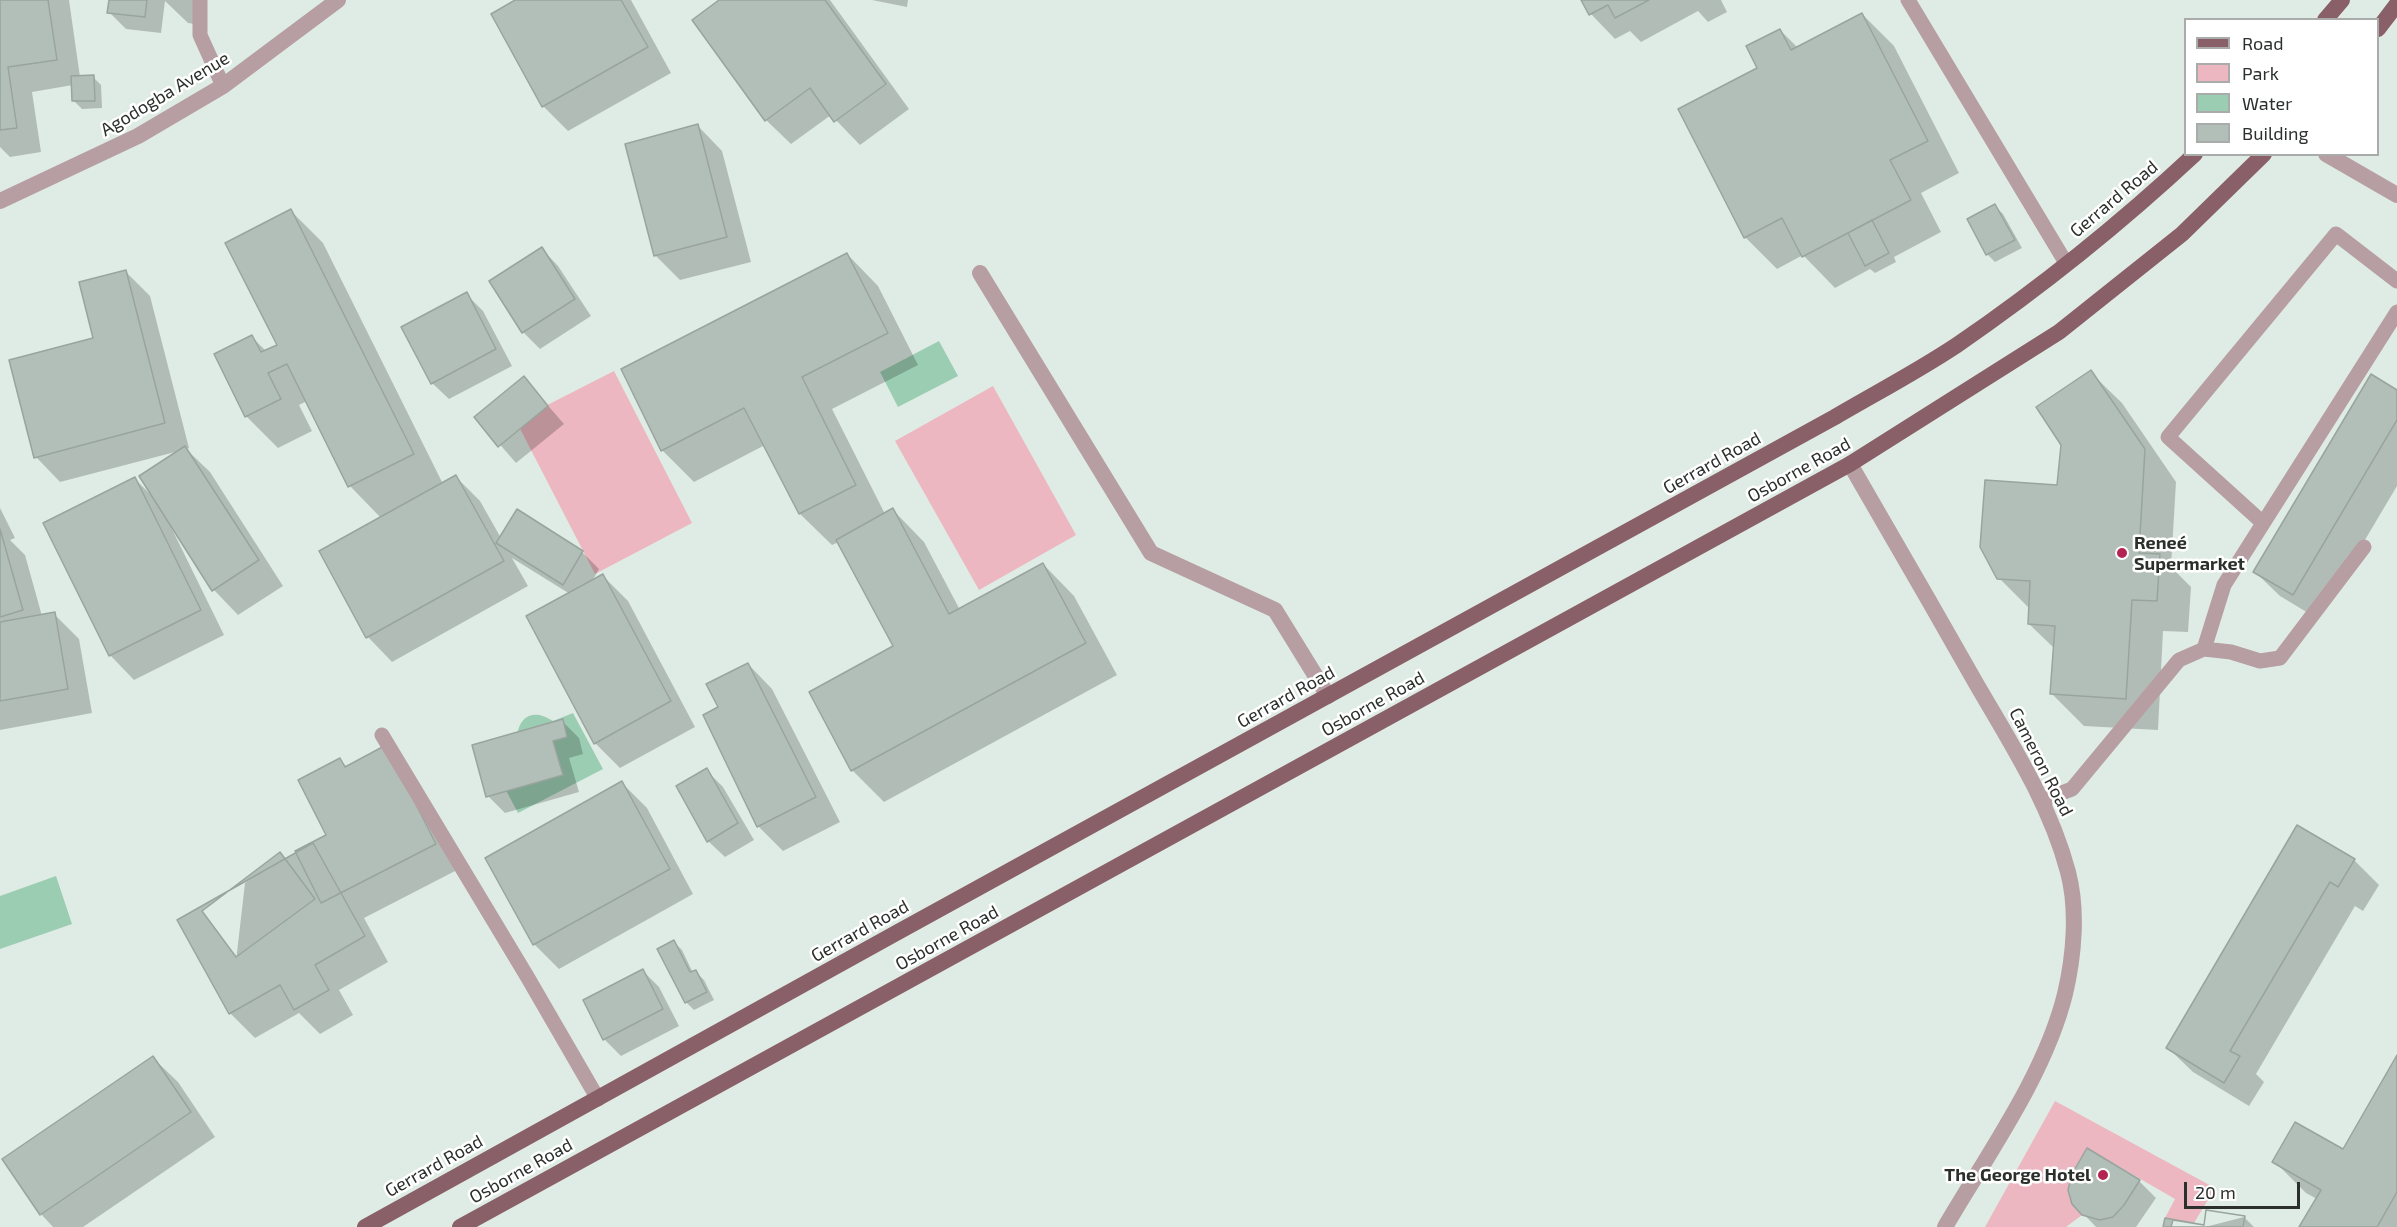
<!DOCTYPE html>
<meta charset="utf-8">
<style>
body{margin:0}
#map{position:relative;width:2397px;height:1227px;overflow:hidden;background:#dfece5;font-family:"Exo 2",sans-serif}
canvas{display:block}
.legend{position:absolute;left:2184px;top:18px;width:195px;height:138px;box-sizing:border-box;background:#fff;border:2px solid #aaacab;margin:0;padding:8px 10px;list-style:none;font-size:18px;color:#2b302d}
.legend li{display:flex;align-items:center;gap:12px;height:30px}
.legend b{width:30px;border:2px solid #aaacab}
.scale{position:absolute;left:2184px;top:1182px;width:116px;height:27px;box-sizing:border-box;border:3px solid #2b302d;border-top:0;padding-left:8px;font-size:18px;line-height:21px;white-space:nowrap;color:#2b302d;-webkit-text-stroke:4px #fff;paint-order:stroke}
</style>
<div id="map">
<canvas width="2397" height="1227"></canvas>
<ul class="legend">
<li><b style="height:8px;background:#896068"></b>Road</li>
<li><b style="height:16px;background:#ecb7c0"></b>Park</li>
<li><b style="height:16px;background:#9bcdb2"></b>Water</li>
<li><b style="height:16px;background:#b2bfb8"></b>Building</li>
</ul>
<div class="scale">20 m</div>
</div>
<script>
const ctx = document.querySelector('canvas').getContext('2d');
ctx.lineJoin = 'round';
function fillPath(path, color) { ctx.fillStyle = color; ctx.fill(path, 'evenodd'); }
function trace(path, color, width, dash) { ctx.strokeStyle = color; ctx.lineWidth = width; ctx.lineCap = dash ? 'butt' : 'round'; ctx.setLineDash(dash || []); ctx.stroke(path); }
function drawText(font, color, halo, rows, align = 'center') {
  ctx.font = font + ' "Exo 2",sans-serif'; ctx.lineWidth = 5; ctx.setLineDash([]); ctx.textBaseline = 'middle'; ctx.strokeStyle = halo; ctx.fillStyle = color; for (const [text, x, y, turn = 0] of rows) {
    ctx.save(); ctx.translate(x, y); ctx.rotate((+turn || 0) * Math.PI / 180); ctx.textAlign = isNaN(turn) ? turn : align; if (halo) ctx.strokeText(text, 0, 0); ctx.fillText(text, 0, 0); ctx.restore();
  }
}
fillPath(new Path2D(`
 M614,371l78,152 -97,51 -79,-153z
 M993,386l83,149 -97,55 -84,-149z
 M2055,1101l160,87 -21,35 -29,-5 10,-19 -88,-51c-15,26 -29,42 -5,67l-16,12h-81z`), '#ecb7c0');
fillPath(new Path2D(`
 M939,341l19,35 -60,31 -18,-35z
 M573,713l30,56 -85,44 -27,-51 25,-15c0,-25 11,-42 37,-26z
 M56,876l16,48 -72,25v-53z`), '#9bcdb2');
fillPath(new Path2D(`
 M0,0h69l11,77h13l8,8 1,23 -20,1 -8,-8 -1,-16 -41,7 9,60 -31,5 -10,-10z
 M110,0h95l-4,25 -13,-2 -23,-22 -4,32 -35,-4 -17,-17z
 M518,0h113l40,73 -103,58 -25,-25z
 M721,0h109l79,109 -49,36 -29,-30 -40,29 -25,-24z
 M872,0h36l-1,7z
 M1583,0h138l6,12 -19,10 -10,-11 -57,31 -11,-11 -15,8 -24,-25z
 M1862,14l32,32 65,127 -38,20 20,39 -47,25 2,5 -21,11 -5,-4 -35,19 -32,-33 -26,14 -32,-32 14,-169 21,-38 18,18z
 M698,126l24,25 29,111 -71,18 -25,-25z
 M1995,206l8,8 19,34 -27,14 -8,-8z
 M291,211l32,32 120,241 13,-7 24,24 21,37 17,-27 64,41 17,17 -8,14 12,-7 25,25 67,126 -75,41 -25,-25 -25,-149 -58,-36 16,28 -136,76 -24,-25 13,-119 -31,-32 -43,-85 -8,4 13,26 -34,17 -32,-32 6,-79 14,14 13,-6z
 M542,249l16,17 33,50 -51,33 -17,-17z
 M847,254l31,32 40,79 -86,44 53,105 8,-4 31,32 36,68 83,-46 31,32 43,79 -233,127 -32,-32 -41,-77 84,-46 -56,-105 -7,3 -32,-31 -35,-69 -71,37 -32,-32z
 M125,271l25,25 39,152 -3,1 24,23 73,114 -45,29 -24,-25 -41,-64 -2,1 53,108 -90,45 -24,-25 25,-176 18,18 26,-46 -119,31 -24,-25 59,-118z
 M466,294l17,17 29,55 -63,33 -17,-16z
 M2090,372l32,31 54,79 -5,85 20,20 -3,45 -25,-1 -5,99 -74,-4 -32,-32 3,-45 -26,-25 1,-15 -31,-31 60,-92z
 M524,378l40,46 -48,39 -40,-46z
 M2397,391v95l-79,133 -38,-23 -25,-24z
 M0,508l15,30 -5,2 15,15 17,61 12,-2 25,25 13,74 -92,17z
 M748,664l24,25 68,133 -57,29 -25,-25 -38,-118z
 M562,721l17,17 4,16 -14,4 10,34 -74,21 -17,-17z
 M385,747l74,122 -95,49 24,44 -49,28 14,25 -33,19 -21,-21 -44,25 -25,-25 15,-130 35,-29 6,5 42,-24 12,-75 7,7z
 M706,770l17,17 31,53 -29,17 -17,-16z
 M622,783l25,25 46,86 -134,75 -25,-25z
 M2298,827l56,33 25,25 -16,26 -8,-5 -99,168 8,8 -15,24 -56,-34 -25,-24z
 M674,942l8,8 11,23 2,-2 9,9 10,20 -20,10 -8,-8z
 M643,971l16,16 20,39 -58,30 -17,-17z
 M153,1058l25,24 37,55 -132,90h-30l-12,-13z
 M2397,1058v169h-96l16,-28 -11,-6 -32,-32 70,-9z
 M2139,1181l17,17 -20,29h-40l-23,-24z
 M2244,1217l10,10h-49z`), '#0003');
const building = new Path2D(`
 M0,0h48l9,60 -49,7 9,61 -17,2z
 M109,0h38l-2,17 -38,-4z
 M515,0h106l27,47 -106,60 -51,-93z
 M719,0h106l61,84 -52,38 -24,-34 -45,33 -73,-101z
 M1581,0h68l-34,18 -7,-13 -19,10z
 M1862,13l66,128 -38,19 21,40 -109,57 -20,-39 -38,20 -66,-129 79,-41 -11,-22 34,-17 11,21z
 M94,75l1,26h-23l-1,-25z
 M698,124l29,113 -73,19 -29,-112z
 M1995,204l20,36 -29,15 -19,-36z
 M291,209l123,245 -66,33 -61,-123 -19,9 13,26 -36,18 -31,-63 38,-19 9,17 16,-7 -52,-102z
 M1872,220l17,33 -24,13 -17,-33z
 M542,247l33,52 -53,34 -33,-52z
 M847,253l41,80 -86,44 54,108 -57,29 -55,-106 -83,43 -40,-82z
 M126,270l39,153 -131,35 -25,-98 84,-22 -14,-56z
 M467,292l29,57 -65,35 -30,-57z
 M2091,370l54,79 -6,104 21,1 -3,47 -25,-1 -6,99 -76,-5 5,-68 -27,-2 2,-43 -33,-2 -17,-32 5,-67 72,5 4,-40 -25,-38z
 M2371,374l26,16v30l-104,175 -40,-23z
 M524,376l24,30 -50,41 -24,-30z
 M185,446l74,114 -47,31 -73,-115z
 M456,475l48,86 -138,77 -47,-87z
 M135,477l66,133 -92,46 -66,-133z
 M893,508l56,106 94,-51 43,80 -235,128 -42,-79 84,-46 -57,-106z
 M517,509l66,42 -20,34 -67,-42z
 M0,529l23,81 -23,7z
 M603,574l68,127 -77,43 -68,-128z
 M55,612l13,77 -68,12v-79z
 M748,663l68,134 -59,30 -54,-112 15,-8 -12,-23z
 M563,719l4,18 -14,4 10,34 -77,22 -14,-52z
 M386,745l50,99 -115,59 -26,-52 31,-16 -28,-55 42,-22 5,9z
 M707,768l31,55 -31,19 -31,-56z
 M622,781l48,88 -137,76 -48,-87z
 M2297,825l58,34 -17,28 -8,-5 -100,169 10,5 -16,27 -58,-35z
 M313,843l52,93 -50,29 14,25 -35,20 -14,-25 -51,29 -52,-94z
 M280,852l35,47 -79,58 -34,-46z
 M674,940l16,32 6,-2 11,22 -22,11 -28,-54z
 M643,969l20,40 -60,31 -20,-40z
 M2397,1055v137l-20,35h-78l22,-37 -49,-28 23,-40 48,27z
 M153,1056l38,56 -151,103 -38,-56z
 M2087,1148l53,32 -16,25 -11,12 -13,3 -18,-5 -10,-11 -4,-14 4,-16z
 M2206,1210l39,6 -2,11h-80l2,-9 39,7z
 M2206,1210l39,6 -2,11h-72l2,-7 31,5z`);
fillPath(building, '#b2bfb8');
trace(building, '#98a49d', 1.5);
trace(new Path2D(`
 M200,0v35l23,51
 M1908,0l158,263
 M2263,523l-95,-86 168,-203 61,47
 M2204,649l20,-64 173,-273
 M382,735l146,243 70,121
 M2043,800l29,-11 107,-129 25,-11 27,3 29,9 20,-3 84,-111`), '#b69ea2', 15);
trace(new Path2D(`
 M2326,154l71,41
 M0,201l138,-65 85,-50 115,-86
 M980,273l171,280 124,57 53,86
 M1850,464c43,74 85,147 127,221 35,60 73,119 91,187 10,38 6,84 -3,122 -20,81 -78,161 -120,233`), '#b69ea2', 16);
trace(new Path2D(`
 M2325,20l17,-20
 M2378,29l19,-25
 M365,1227l533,-295 937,-515c41,-24 83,-46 122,-72 83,-57 164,-122 238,-191
 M460,1227l1390,-763 209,-132 123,-98 82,-80`), '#896068', 16);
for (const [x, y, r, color] of [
 [2122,553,6,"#b32455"],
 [2103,1175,6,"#b32455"]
]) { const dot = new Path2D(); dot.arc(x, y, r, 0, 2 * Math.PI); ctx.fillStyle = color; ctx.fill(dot); trace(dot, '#fff', 2); }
drawText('18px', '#2b302d', '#fff', [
 ["Agodogba Avenue",165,94,-31],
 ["Gerrard Road",2114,199,-40],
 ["Gerrard Road",1712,463,-29],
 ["Osborne Road",1799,470,-29],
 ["Gerrard Road",1286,697,-29],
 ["Osborne Road",1373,704,-29],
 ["Cameron Road",2041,762,63],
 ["Gerrard Road",860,931,-29],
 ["Osborne Road",947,938,-29],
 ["Gerrard Road",434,1166,-29],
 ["Osborne Road",521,1171,-29]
]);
drawText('bold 18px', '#2b302d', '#fff', [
 ["Reneé",2134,543],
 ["Supermarket",2134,564],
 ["The George Hotel",2091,1175,"right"]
], 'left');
</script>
